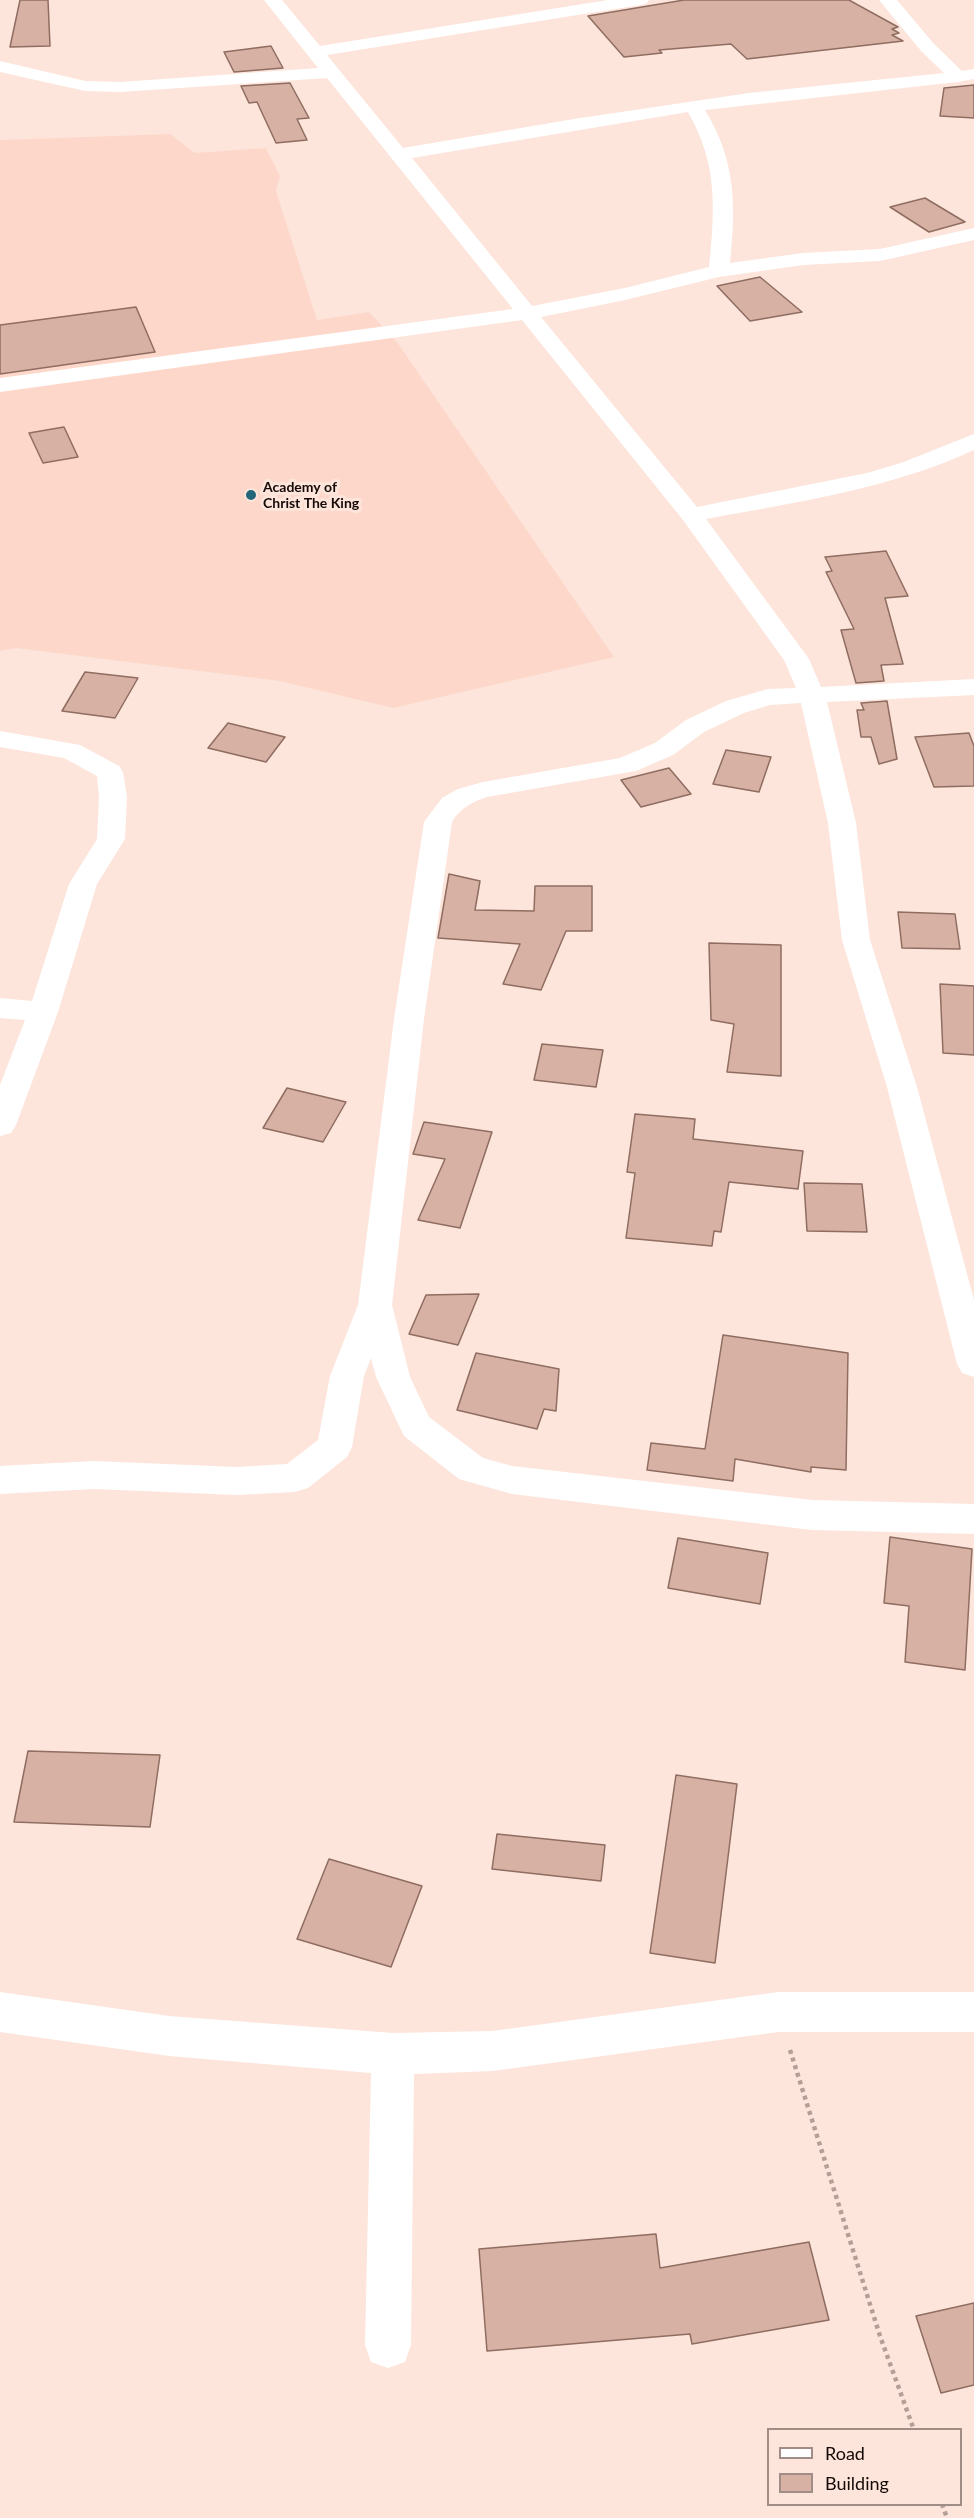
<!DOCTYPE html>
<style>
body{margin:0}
#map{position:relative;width:974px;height:2518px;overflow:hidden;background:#fde5dc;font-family:Lato,sans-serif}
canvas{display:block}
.legend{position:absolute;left:767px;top:2428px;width:195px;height:78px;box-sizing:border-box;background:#fde5dc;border:2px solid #a08d86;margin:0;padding:8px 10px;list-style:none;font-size:18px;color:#150905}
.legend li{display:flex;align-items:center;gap:12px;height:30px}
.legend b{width:30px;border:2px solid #a08d86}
</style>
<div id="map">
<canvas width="974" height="2518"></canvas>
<ul class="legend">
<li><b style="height:8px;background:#fff"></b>Road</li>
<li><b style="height:16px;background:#d7b1a4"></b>Building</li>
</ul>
</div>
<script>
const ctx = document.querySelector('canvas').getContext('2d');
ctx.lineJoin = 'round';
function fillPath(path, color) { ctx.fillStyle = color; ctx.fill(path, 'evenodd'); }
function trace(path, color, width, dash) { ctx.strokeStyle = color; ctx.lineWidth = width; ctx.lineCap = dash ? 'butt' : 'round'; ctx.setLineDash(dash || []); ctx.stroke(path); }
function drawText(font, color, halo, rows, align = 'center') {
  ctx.font = font + ' Lato,sans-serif'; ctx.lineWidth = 6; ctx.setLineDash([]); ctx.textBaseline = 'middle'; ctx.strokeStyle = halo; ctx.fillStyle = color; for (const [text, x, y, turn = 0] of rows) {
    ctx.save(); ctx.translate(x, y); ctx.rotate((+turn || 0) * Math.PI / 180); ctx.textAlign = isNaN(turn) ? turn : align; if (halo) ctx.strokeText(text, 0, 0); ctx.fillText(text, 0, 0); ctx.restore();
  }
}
fillPath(new Path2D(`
 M170,134l25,19 71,-5 14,28 -4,15 41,129 52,-8 28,30 217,315 -221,51 -113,-27 -264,-33 -16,3v-511z`), '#fdd8ca');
const building = new Path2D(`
 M20,0h28l2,46 -40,1z
 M684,0h165l49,27 -6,2 7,4 -7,2 11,6 -156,18 -16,-15 -72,6 3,3 -38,4 -36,-41z
 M271,46l12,22 -49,4 -10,-20z
 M290,83l19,35 -12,1 10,21 -31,3 -19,-41 -8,1 -8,-17z
 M974,85v33l-34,-2 4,-28z
 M925,198l40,24 -36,10 -39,-25z
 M760,277l42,35 -52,9 -33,-35z
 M136,307l19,45 -155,22v-49z
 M64,427l14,30 -35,6 -14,-30z
 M886,551l22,45 -23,2 18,66 -22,1 3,16 -28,2 -15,-53 13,-1 -28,-57 6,-1 -7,-14z
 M85,672l53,6 -23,40 -53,-7z
 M887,701l10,58 -18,5 -8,-27h-10l-4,-27h7l-3,-7z
 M228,723l57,14 -19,25 -58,-14z
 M969,733l5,13v40l-40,1 -19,-50z
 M726,750l45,7 -12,35 -46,-8z
 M669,768l22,26 -50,13 -20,-27z
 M449,874l31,7 -5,29 59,1 1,-25h57v45h-26l-25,59 -38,-6 17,-40 -82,-6z
 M898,912l57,2 5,35 -58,-1z
 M709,943l72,2v131l-54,-4 7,-48 -23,-4z
 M940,984l34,2v69l-31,-2z
 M542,1044l61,6 -7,37 -62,-7z
 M287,1088l59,14 -23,40 -60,-14z
 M635,1114l60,5 -2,20 110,12 -5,38 -69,-7 -8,50 -7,-1 -2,15 -86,-8 9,-65 -8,-1z
 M424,1122l68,10 -32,96 -42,-8 27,-61 -32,-5z
 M804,1183l58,1 5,48 -60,-1z
 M479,1294l-21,51 -49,-11 17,-39z
 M723,1335l125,18 -2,117 -35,-3v5l-76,-13 -2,22 -86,-11 4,-27 54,6z
 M476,1353l83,16 -3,42 -12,-2 -7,20 -80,-19z
 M890,1537l82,12 -7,121 -60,-8 4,-56 -25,-3z
 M678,1538l90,15 -8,51 -92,-16z
 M28,1751l132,4 -10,72 -136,-5z
 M676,1775l61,9 -22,179 -65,-10z
 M497,1834l108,11 -4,36 -109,-12z
 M329,1859l93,27 -31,81 -94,-28z
 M656,2234l4,34 149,-26 20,78 -137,24 -2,-10 -203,17 -8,-102z
 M974,2303v82l-33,8 -25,-77z`);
fillPath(building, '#d7b1a4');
trace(building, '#8f6d60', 1.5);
trace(new Path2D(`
 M790,2050l90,286 34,94
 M942,2504l5,14`), '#b39f97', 4.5, [4, 4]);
fillPath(new Path2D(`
 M264,0h18l38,46 288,-46h41l-3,4 -6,1 -313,50 76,93 171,-29 175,-26 195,-20 -22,-21 -43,-52h18l37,44 28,27 12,-2v10l-16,3 -253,28c31,51 31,95 25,153l73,-10 77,-4 94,-21v12l-94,21 -77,4 -84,12 -94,23 -84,17 156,190 170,-34 34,-10 73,-29v16c-84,39 -177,52 -268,69l103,140 12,28 153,-8v16l-147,7 29,121 14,117 47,147 57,213v77l-12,-4 -5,-9 -70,-277 -45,-147 -14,-117 -27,-120 -31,2 -26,8 -40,19 -31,23 -37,16 -149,26c-15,5 -27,11 -35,25l-28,197 -32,286 18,72 19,40 54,41 29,8 300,34 162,4v30l-162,-4 -300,-36 -53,-15 -55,-43 -28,-59 -5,-19 -7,18 -12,71 -5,10 -39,31 -13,4 -58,3 -143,-6 -94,5v-28l94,-5 143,6 50,-3 31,-24 12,-64 28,-71 36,-286 30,-197 18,-24 16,-9 25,-7 137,-24 35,-15 31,-23 40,-19 42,-12 28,-1 -12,-28 -101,-140 -161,-200 -522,72v-14l513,-69 -186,-231 -206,14 -36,-1 -85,-19v-11l85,20 36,1 197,-14zM688,112c30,52 27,98 21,155l-84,21 -93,18 -120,-148z
 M0,731l80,14 39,21 4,6 4,25 -2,42 -28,45 -39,128 -42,113 -5,8 -11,3v-51l25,-65 -25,-2v-20l32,3 37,-117 28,-45 2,-42 -2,-21 -33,-18 -64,-11z
 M0,1992l169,24 224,17 100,-2 285,-39h196v40h-196l-285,39 -79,3 -3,271 -6,17 -17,6 -17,-6 -6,-17 6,-272 -202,-17 -169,-24z`), '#fff');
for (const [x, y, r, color] of [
 [251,495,6,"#246679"]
]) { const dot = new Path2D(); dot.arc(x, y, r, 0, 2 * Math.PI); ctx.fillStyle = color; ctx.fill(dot); trace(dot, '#fde5dc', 2); }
drawText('bold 14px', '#150905', '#fde5dc', [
 ["Academy of",263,487],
 ["Christ The King",263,503]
], 'left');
</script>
